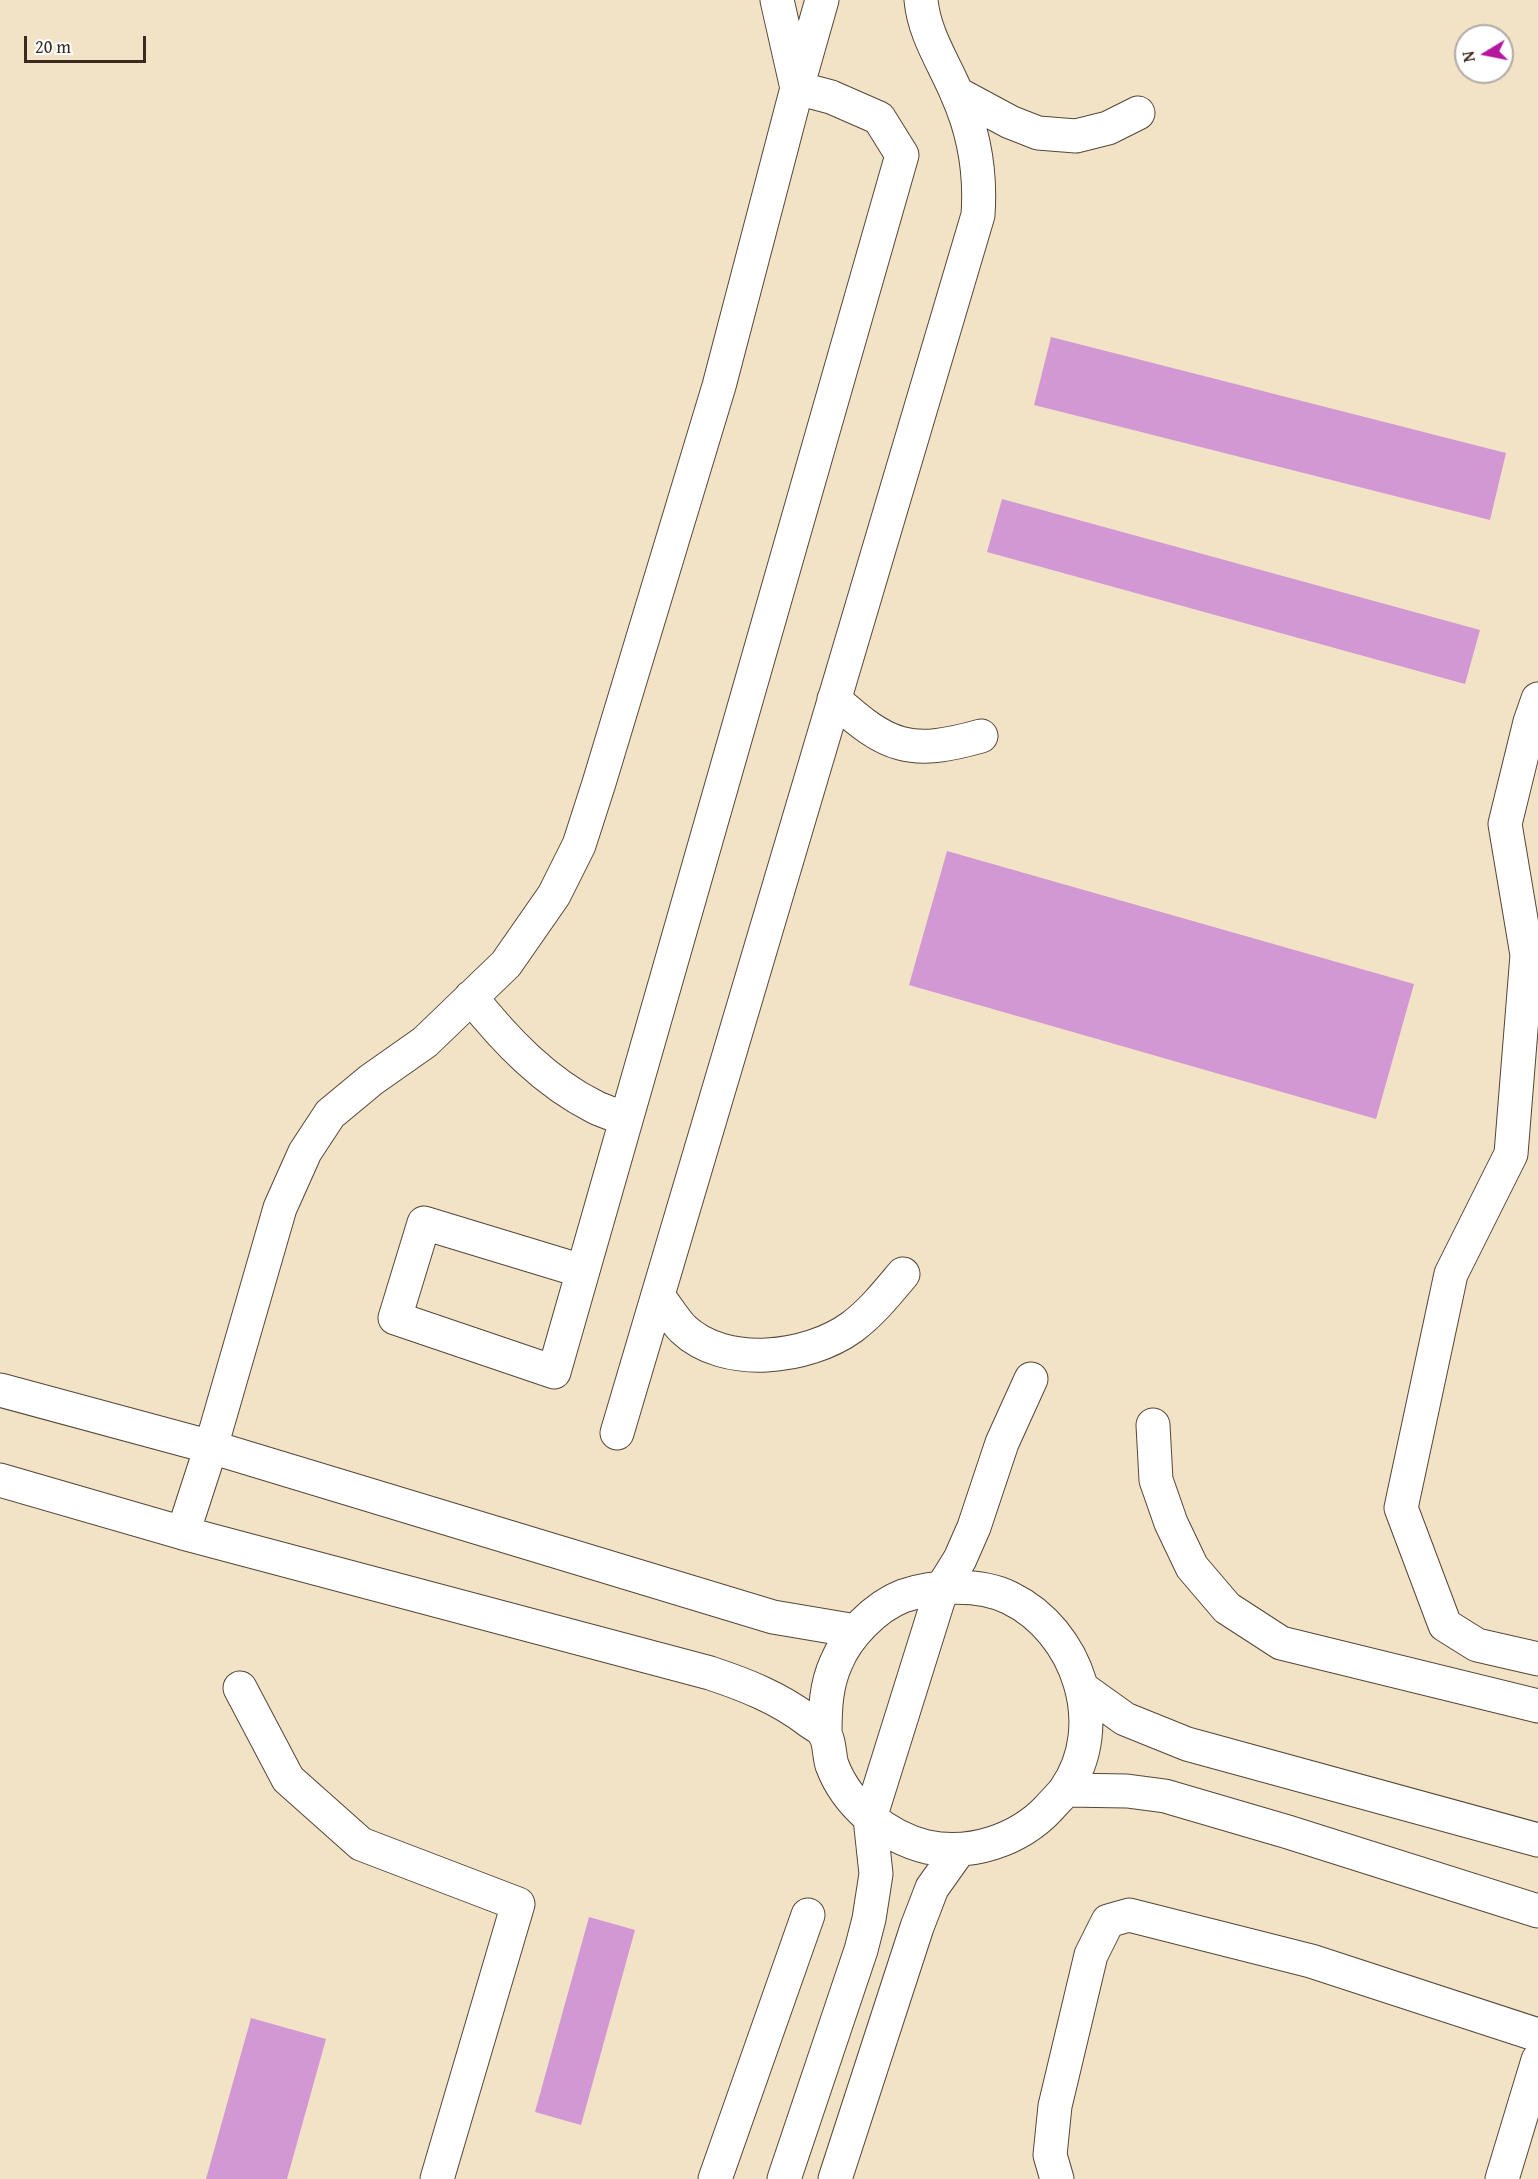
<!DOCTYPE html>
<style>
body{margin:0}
#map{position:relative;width:1538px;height:2179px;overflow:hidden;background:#f2e3c7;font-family:"Gentium Book Plus",serif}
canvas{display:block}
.north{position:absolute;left:1454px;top:24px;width:60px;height:60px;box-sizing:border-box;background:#fff;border:2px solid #b1aaa5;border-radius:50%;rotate:260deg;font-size:16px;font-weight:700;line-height:24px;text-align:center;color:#3b2a1e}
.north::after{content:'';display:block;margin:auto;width:21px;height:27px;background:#b5179e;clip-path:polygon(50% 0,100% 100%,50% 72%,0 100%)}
.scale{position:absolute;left:24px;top:36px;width:122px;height:27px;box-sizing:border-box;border:3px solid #3b2a1e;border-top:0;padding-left:8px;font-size:18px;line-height:21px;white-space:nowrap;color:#3b2a1e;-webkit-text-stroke:4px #fff;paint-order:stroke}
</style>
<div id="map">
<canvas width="1538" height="2179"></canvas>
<div class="north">N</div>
<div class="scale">20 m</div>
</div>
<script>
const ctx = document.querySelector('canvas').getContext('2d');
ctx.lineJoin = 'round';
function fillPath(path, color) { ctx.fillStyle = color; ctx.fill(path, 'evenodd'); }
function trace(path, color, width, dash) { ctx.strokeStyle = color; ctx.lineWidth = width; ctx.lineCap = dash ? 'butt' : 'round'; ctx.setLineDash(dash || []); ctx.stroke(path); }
fillPath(new Path2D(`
 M1051,337l455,116 -16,67 -456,-115z
 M1002,499l478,131 -15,54 -478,-132z
 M947,851l467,133 -38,135 -467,-134z
 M589,1917l46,13 -54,195 -46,-13z
 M251,2018l75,21 -39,140h-81z`), '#d298d4');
const minor = new Path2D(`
 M777,0l19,84
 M958,94l52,28 28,11 38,3 32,-8 30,-15
 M834,699c54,49 76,57 147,37
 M1538,699l-8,23 -25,102 22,131 -16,199 -60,120 -50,234 44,117 32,20 61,14
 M471,997c34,43 74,85 124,110 10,5 21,8 31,12
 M582,1271l-158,-48 -29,95 159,54 348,-1217 -23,-37 -48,-21 -34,-9
 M658,1296c8,10 16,24 25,33 42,40 125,30 169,-2 20,-15 35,-34 51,-53
 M0,1390l211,57 562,170 83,14
 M1153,1425l3,55 15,43 21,44 35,41 54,35 257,63
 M617,1433l361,-1218c3,-42 -4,-83 -21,-121 -13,-31 -33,-60 -36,-94
 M0,1480l183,53 527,140c36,12 69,25 99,48 4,3 12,7 15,12 6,8 5,23 8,32 15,40 54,72 95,82 44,9 92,-7 122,-39 5,-6 12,-12 16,-18 45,-64 13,-159 -55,-192 -30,-15 -75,-13 -107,-2 -28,11 -56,40 -67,67 -10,22 -11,46 -11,70
 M183,1533l28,-86 69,-239 25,-56 25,-38 41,-34 54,-38 81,-78 48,-69 25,-50 20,-62 120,-397 78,-298 25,-88
 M240,1688l48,91 73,65 157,60 -81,275
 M1083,1689l42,30 62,25 351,96
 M1066,1790l61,1 38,5 123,36 250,79
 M715,2179l93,-264
 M784,2179l77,-229 8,-31 7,-45 -6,-56 72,-230 18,-29 14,-32 28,-84 29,-64
 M835,2179l82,-252 15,-39 27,-38
 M1057,2179l-7,-24 5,-49 36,-151 17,-34 21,-6 182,46 227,74
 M1502,2179l36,-119`);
trace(minor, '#564637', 35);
trace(minor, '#fff', 33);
</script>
